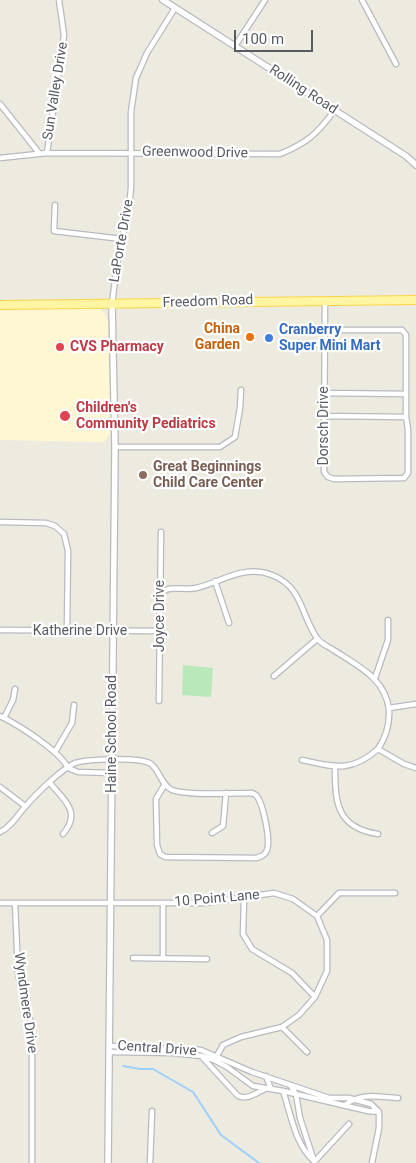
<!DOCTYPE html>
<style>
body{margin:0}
#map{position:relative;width:416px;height:1163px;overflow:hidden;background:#edebdf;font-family:Roboto,sans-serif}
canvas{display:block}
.scale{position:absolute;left:234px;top:30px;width:79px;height:22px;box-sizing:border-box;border:2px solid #585c62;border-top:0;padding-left:6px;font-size:15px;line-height:18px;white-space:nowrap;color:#585c62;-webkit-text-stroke:4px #fff;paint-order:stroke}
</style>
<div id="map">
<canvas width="416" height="1163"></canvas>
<div class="scale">100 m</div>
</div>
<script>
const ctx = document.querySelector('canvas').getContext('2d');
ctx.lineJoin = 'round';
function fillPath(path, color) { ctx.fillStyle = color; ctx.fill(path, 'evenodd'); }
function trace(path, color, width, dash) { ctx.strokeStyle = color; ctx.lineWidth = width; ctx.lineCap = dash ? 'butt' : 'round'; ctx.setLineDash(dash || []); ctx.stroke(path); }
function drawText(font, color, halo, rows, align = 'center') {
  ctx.font = font + ' Roboto,sans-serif'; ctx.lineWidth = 4.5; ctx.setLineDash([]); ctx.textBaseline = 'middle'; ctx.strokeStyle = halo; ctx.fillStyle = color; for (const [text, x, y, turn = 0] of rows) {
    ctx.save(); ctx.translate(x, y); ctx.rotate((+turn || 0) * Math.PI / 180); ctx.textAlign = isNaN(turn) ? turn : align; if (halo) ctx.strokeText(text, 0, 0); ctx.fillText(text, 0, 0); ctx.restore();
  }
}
fillPath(new Path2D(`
 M0,307l33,2h66l6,4 3,8 2,113 -6,8 -104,-2z`), '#fff7d2');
fillPath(new Path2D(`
 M183,665l30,3 -2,29 -29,-2z`), '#b9e8bb');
trace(new Path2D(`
 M123,1066l17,3h13l40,23 28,43 38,28`), '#9dcfff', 2);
const minor = new Path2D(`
 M362,0l34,64
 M235,46l30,-46
 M0,104l39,49
 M47,153l17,-118 -5,-35
 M0,158l47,-5 233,1c27,-11 37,-20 54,-43
 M55,205l-1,26 68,8
 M325,300l-1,172 4,5 6,2 70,-1 4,-5v-44l-2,-12v-82l-4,-5h-77
 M112,304l7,-56 9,-31 3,-29v-76l5,-34 11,-25 28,-45
 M324,393l82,1
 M324,416l82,1
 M115,447h105l15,-10 5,-29 1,-18
 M0,522l46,1 9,3 9,8 4,17 -1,79
 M215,581l14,42
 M160,594c9,-10 24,-3 36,-6 26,-6 48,-24 76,-13 31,12 29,41 45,63 3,5 10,8 15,11 24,16 54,29 57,61 1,15 -3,27 -11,39l26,15 12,4
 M0,630l160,1
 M274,676l43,-37
 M375,678l13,-38v-20
 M159,701l2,-169
 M389,708l27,-4
 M0,716c17,8 60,35 68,52
 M4,718l9,-18 2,-11
 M55,752l17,-29 2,-18
 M302,760c32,7 49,13 76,-11
 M68,768l10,4 34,1
 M335,768c0,35 2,60 43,66
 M50,783c14,17 32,29 13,51
 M0,787l25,19
 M0,832c11,-5 16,-15 24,-24 11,-13 36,-38 51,-45 12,-4 66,-6 76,1 9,7 10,21 21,26 16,6 61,3 80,3l4,2c7,8 16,48 10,57 -2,4 -6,5 -10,6l-91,-1 -5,-3 -3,-9 -1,-46 9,-15
 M212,833l11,-7 3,-33
 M244,899l-1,35 9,15 40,24 23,24
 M0,903h204l70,-10 19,6 24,17
 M15,903l3,69 4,24 8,23 2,29v115
 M317,916l22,-23h56
 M133,958l74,1
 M163,958v-55
 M282,1027l25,25
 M110,1046l91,4 51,22 77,26h20l22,6 8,8v16l-7,35
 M110,1052l63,1 29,3 12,4 13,7 26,19 30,5 85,20 11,1
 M203,1058l35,38c10,4 18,-3 27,-7
 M215,1059l8,-14 18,-8 41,-10 17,-12 16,-18 12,-26v-31l-10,-24
 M266,1076l5,13
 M283,1091c8,23 12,54 31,70l-14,-43 -4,-24 -6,-9
 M345,1105c17,-13 33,-8 53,-7
 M315,1161l34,-37
 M150,1163l2,-52`);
const tertiary = new Path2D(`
 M163,0l243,156 10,9
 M108,1163l7,-716 -3,-143`);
const primary = new Path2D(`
 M0,305l416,-5`);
trace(minor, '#b8bac0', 7);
trace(tertiary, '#b8bac0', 8);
trace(primary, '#fed447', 10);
trace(minor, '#fff', 4.5);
trace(tertiary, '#fff', 5.5);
trace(primary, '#fff5a2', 8);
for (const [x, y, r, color] of [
 [250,337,5,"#e8710a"],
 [269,338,5,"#3f7fe0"],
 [60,347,5,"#e0444e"],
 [65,416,6,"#e0444e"],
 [143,475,5,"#8d6e63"]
]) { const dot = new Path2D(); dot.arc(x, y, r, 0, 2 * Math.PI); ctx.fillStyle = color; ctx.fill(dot); trace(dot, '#fff', 2); }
drawText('14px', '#585c62', '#fff', [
 ["Rolling Road",303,90,33],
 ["Sun Valley Drive",56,91,-81],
 ["Greenwood Drive",195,153,1],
 ["LaPorte Drive",122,241,-80],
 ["Freedom Road",208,302,-2],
 ["Dorsch Drive",324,426,-90],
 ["Joyce Drive",160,616,-90],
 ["Katherine Drive",80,631],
 ["Haine School Road",112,734,-90],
 ["10 Point Lane",217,899,-5],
 ["Wyndmere Drive",25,1003,82],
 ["Central Drive",157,1049,4]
]);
drawText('bold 14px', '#c56008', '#fff', [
 ["China",240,329],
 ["Garden",240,345]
], 'right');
drawText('bold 14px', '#366cbe', '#fff', [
 ["Cranberry",279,330],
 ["Super Mini Mart",279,346]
], 'left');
drawText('bold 14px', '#be3a42', '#fff', [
 ["CVS Pharmacy",70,347],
 ["Children's",76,408],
 ["Community Pediatrics",76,424]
], 'left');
drawText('bold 14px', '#785e54', '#fff', [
 ["Great Beginnings",153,467],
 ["Child Care Center",153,483]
], 'left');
</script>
